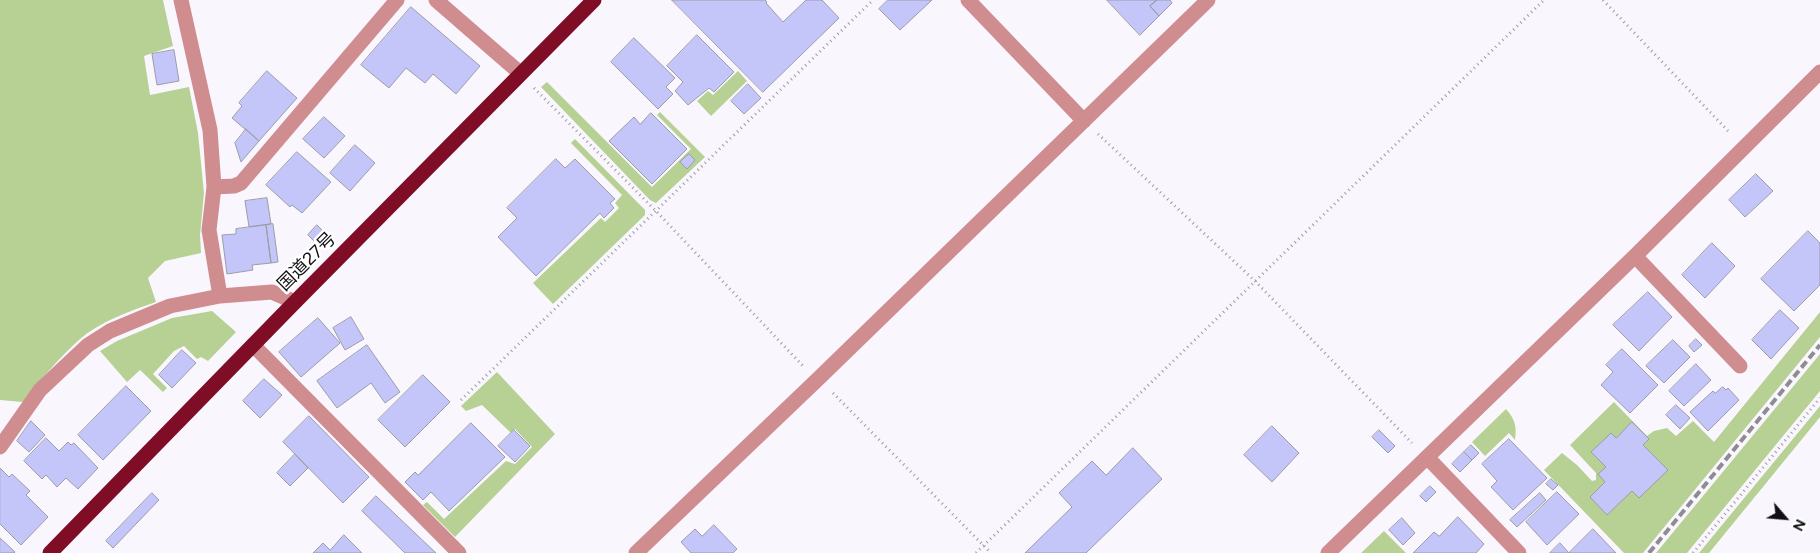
<!DOCTYPE html>
<meta charset="utf-8">
<style>
body{margin:0}
#map{position:relative;width:1820px;height:553px;overflow:hidden;background:#f9f6fe;font-family:Figtree,sans-serif}
canvas{display:block}
.north{position:absolute;left:1760px;top:493px;width:50px;height:50px;-webkit-text-stroke:4px #fff;paint-order:stroke;rotate:117deg;font-size:14px;font-weight:700;line-height:20px;text-align:center;color:#100f13}
.north::after{content:'';display:block;margin:auto;width:18px;height:22px;background:#100f13;clip-path:polygon(50% 0,100% 100%,50% 72%,0 100%)}
</style>
<div id="map">
<canvas width="1820" height="553"></canvas>
<div class="north">N</div>
</div>
<script>
const ctx = document.querySelector('canvas').getContext('2d');
ctx.lineJoin = 'round';
function fillPath(path, color) { ctx.fillStyle = color; ctx.fill(path, 'evenodd'); }
function trace(path, color, width, dash) { ctx.strokeStyle = color; ctx.lineWidth = width; ctx.lineCap = dash ? 'butt' : 'round'; ctx.setLineDash(dash || []); ctx.stroke(path); }
function drawText(font, color, halo, rows, align = 'center') {
  ctx.font = font + ' Figtree,"Noto Sans JP",sans-serif'; ctx.lineWidth = 5; ctx.setLineDash([]); ctx.textBaseline = 'middle'; ctx.strokeStyle = halo; ctx.fillStyle = color; for (const [text, x, y, turn = 0] of rows) {
    ctx.save(); ctx.translate(x, y); ctx.rotate((+turn || 0) * Math.PI / 180); ctx.textAlign = isNaN(turn) ? turn : align; if (halo) ctx.strokeText(text, 0, 0); ctx.fillText(text, 0, 0); ctx.restore();
  }
}
fillPath(new Path2D(`
 M0,0h163l10,46 -29,10 6,39 39,-8 9,46 6,60 -4,42 1,18 -36,8 -17,17 8,24c-26,9 -55,19 -76,37 -21,19 -40,41 -57,63l-23,-2z
 M738,71l9,10 -36,35 -14,-15 11,-10 5,4z
 M547,82l105,105 39,-38 -34,-34 3,-3 45,45 -49,46 -6,-3 -109,-113z
 M575,139l70,71v5l-92,89 -20,-21 68,-65 4,4 14,-14 -4,-5 7,-8 -51,-52z
 M212,311l24,21 -28,29 -7,-4 -4,2 -13,-13 -10,5 -21,23 14,14 -4,4 -23,-22 -13,12 -27,-31 17,-10 55,-23z
 M1820,312v25l-177,216h-19l-80,-83 18,-17 15,12 15,16 4,-1v-7l-26,-28 44,-43 33,34 7,-5 13,-3 9,8 17,-15 21,21z
 M1820,354v37l-133,162h-31z
 M497,372l58,62 -100,103 -32,-32 4,-3 17,17 62,-58 9,3 17,-17 -17,-18 -4,4 -29,-28 -16,6 -5,-5z
 M1820,406v11l-111,136h-10z
 M1506,409c9,10 11,18 9,31l-6,-7 -24,23 -13,-14z
 M1384,531l22,22h-45z`), '#b7d093');
const building = new Path2D(`
 M672,0h93l2,2 -1,1 17,19 23,-22h16l17,18 -76,74z
 M888,0h44l-32,30 -21,-21z
 M1107,0h50l-7,6 9,10 -19,19z
 M1157,0h13l2,3 -13,13 -9,-10z
 M411,7l69,59 -24,28 -23,-20 -8,9 -19,-15 -17,20 -28,-23z
 M697,35l37,37 -20,20 -5,-4 -21,17 -13,-14 8,-9 -16,-16z
 M634,38l41,40 -9,9 7,7 -15,15 -47,-47z
 M174,50l5,31 -22,4 -5,-31z
 M267,71l30,27 -38,43 -27,-23 10,-12 -3,-3z
 M748,84l13,14 -17,16 -13,-13z
 M651,113l36,36 -35,35 -43,-43 25,-24 6,7z
 M324,117l21,19 -21,22 -21,-19z
 M246,129l13,12 -18,21 -6,-19z
 M355,145l20,18 -25,28 -20,-18z
 M297,152l34,30 -29,31 -10,-8 -2,2 -24,-22z
 M689,154l6,6 -8,9 -7,-7z
 M556,159l9,9 10,-9 40,40 -5,4 4,5 -10,10 -4,-5 -64,63 -38,-39 19,-19 -10,-10z
 M1756,174l17,17 -28,26 -16,-17z
 M267,198l4,26 -22,3 -4,-26z
 M273,224l5,38 -7,1 -5,-38z
 M266,225l5,38 -19,2 1,5 -26,4 -5,-39 14,-1v-5z
 M317,225l12,12 -9,10 -12,-12z
 M1808,231l12,12v42l-26,26 -33,-32z
 M1712,243l23,23 -30,32 -23,-23z
 M1648,292l24,25 -33,34 -26,-26z
 M1780,310l19,18 -28,31 -19,-19z
 M351,317l13,22 -19,11 -12,-22z
 M318,318l22,25 -39,34 -22,-25z
 M1696,339l6,6 -8,7 -5,-6z
 M1673,340l17,17 -26,26 -18,-17z
 M367,345l33,47 -15,11 -14,-20 -34,25 -20,-27z
 M1622,349l36,36 -28,28 -29,-28 12,-13 -7,-7z
 M182,350l14,13 -24,25 -13,-13z
 M1696,364l15,16 -27,26 -15,-15z
 M423,375l27,27 -45,45 -27,-27z
 M264,379l18,16 -22,23 -17,-17z
 M126,386l25,25 -48,49 -25,-25z
 M1723,387l3,3 2,-2 11,12 -31,31 -18,-19 23,-21 2,2z
 M1676,405l14,13 -10,11 -14,-14z
 M309,416l60,61 -26,26 -60,-61z
 M31,421l14,14 -16,17 -12,-11z
 M1632,422l17,17 -6,6 25,25 -29,28 -7,-7 -25,24 -17,-18 15,-15 -7,-8 8,-7 -15,-15 20,-19 5,5z
 M471,423l34,34 -56,54 -18,-19 -8,8 -18,-18 10,-10 3,3z
 M1272,426l27,27 -27,29 -28,-27z
 M514,430l16,16 -15,16 -17,-16z
 M1379,430l16,16 -7,7 -16,-16z
 M46,438l13,13 9,-9 3,3 3,-2 24,25 -20,21 -12,-11 -9,9 -11,-12 -4,4 -18,-18z
 M1509,439l38,39 -34,32 -22,-23 6,-6 -15,-17z
 M1471,445l8,8 -7,7 -8,-8z
 M1133,448l29,31 -76,74h-61l47,-46 -13,-14 33,-32 14,14z
 M1464,452l8,8 -12,12 -8,-8z
 M295,454l13,14 -18,18 -13,-13z
 M0,468l9,9 3,-3 18,17 -4,4 22,22 -27,28 -21,-21z
 M1551,479l7,6 -5,5 -7,-6z
 M1430,486l6,6 -10,10 -6,-6z
 M1557,492l22,22 -32,31 -21,-23z
 M152,493l7,7 -46,48 -7,-7z
 M1540,493l6,7 -29,27 -7,-7z
 M376,496l60,57h-31l-43,-42z
 M1458,517l26,27 -8,9h-63l21,-21 5,4z
 M1402,518l13,15 -12,12 -14,-15z
 M714,525l23,24 -4,4h-42l-10,-11 14,-13 7,7z
 M1593,529l23,24h-47z
 M344,535l18,18h-49l10,-10 7,7z
 M0,538l15,14 -1,1h-14z
 M1560,543l9,10h-19z`);
fillPath(building, '#c4c5f8');
trace(building, '#9c9ca9', 1);
trace(new Path2D(`
 M1603,0l127,133
 M534,88l122,123 147,155
 M1098,134l157,147 157,162
 M833,393l158,160
 M461,400l412,-400
 M976,553l568,-553
 M1693,553l127,-155`), '#9c9aa0', 3, [1, 4]);
trace(new Path2D(`
 M181,0l29,130 4,57 -5,43 11,66
 M436,0l84,73
 M968,0l116,121
 M214,187l20,-1 7,-3 156,-183
 M1635,256l105,110
 M253,345l206,208
 M0,447l40,-57 48,-45 22,-14 60,-25 50,-10 52,-4 23,10
 M1427,457l92,96
 M636,553l183,-175 389,-378
 M1328,553l307,-297 185,-184`), '#cf8d8f', 15);
trace(new Path2D(`
 M50,553l245,-251 299,-302`), '#7e0d25', 15);
trace(new Path2D(`
 M1649,553l171,-208`), '#8e8c92', 4, [8, 4]);
drawText('18px', '#100f13', '#fff', [
 ["国道27号",307,262,-45]
]);
</script>
